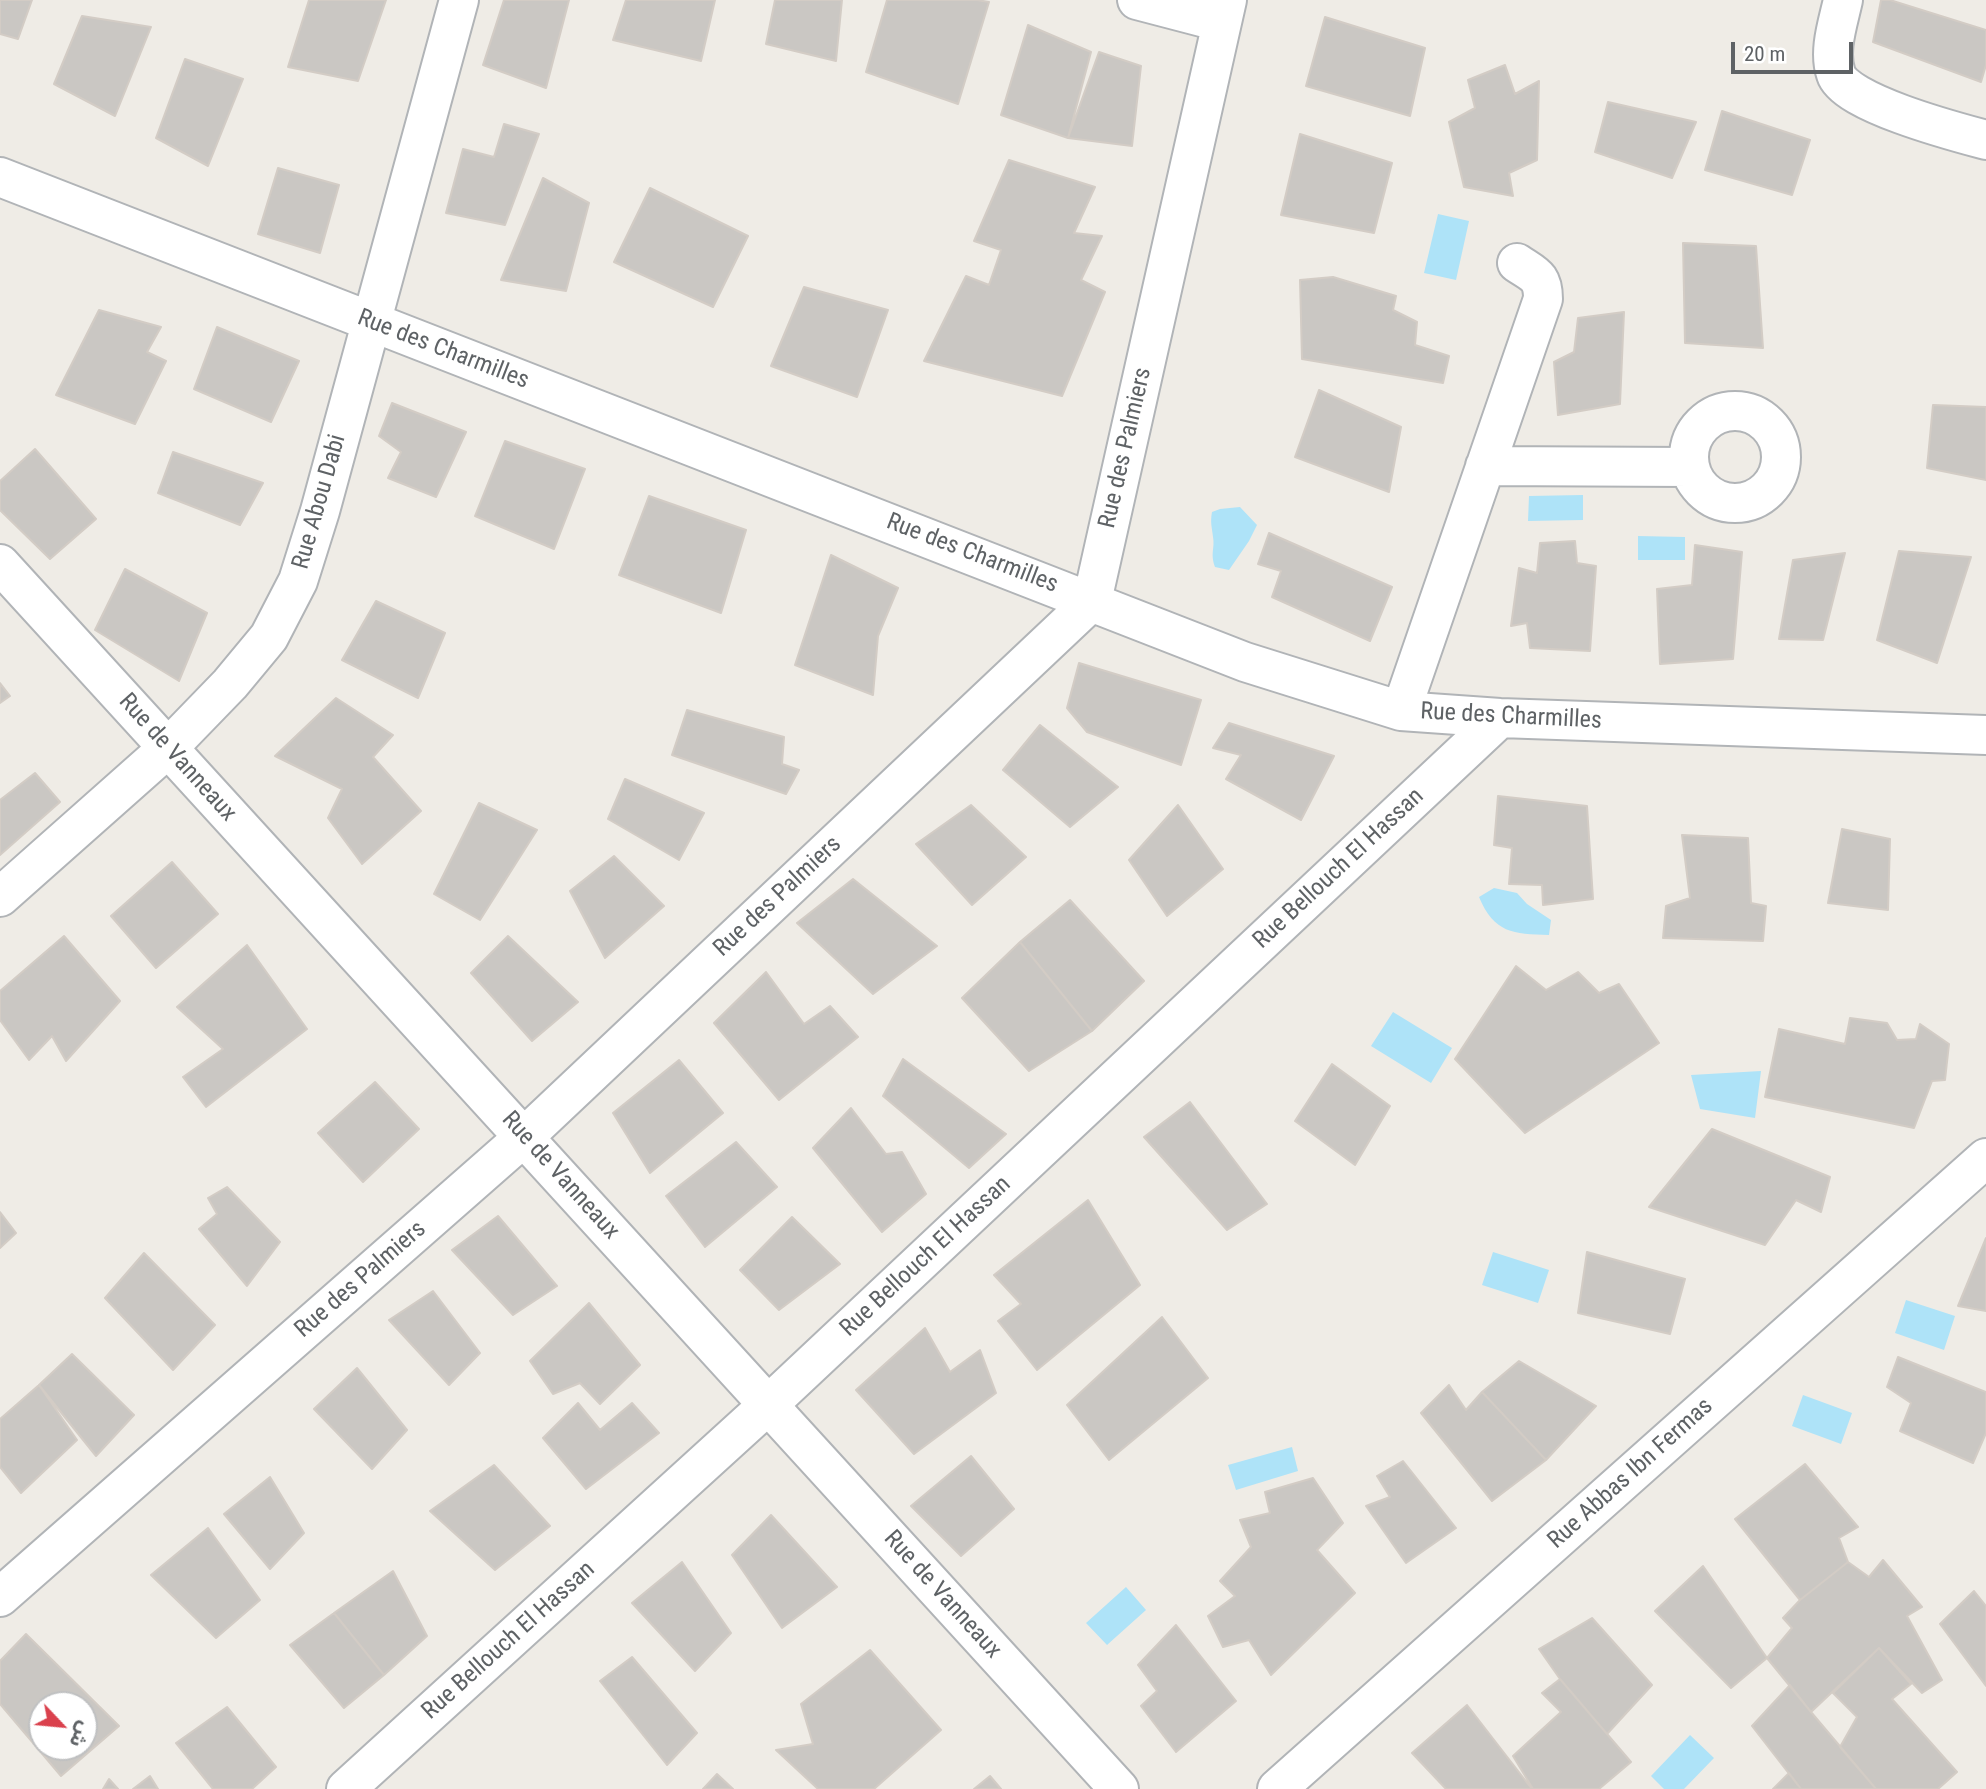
<!DOCTYPE html>
<meta charset="utf-8">
<style>
body{margin:0}
#map{position:relative;width:1986px;height:1789px;overflow:hidden;background:#efece6;font-family:"Roboto Condensed","Noto Sans Arabic",sans-serif}
canvas{display:block}
.north{position:absolute;left:28px;top:1691px;width:70px;height:70px;box-sizing:border-box;background:#fff;border:2px solid #bfc0c1;border-radius:50%;rotate:116deg;font-size:19px;font-weight:700;line-height:28px;text-align:center;color:#5e6265}
.north::after{content:'';display:block;margin:auto;width:24px;height:32px;background:#da414d;clip-path:polygon(50% 0,100% 100%,50% 72%,0 100%)}
.scale{position:absolute;left:1731px;top:42px;width:122px;height:32px;box-sizing:border-box;border:4px solid #5e6265;border-top:0;padding-left:9px;font-size:21px;line-height:24px;white-space:nowrap;color:#5e6265;-webkit-text-stroke:5px #fff;paint-order:stroke}
</style>
<div id="map">
<canvas width="1986" height="1789"></canvas>
<div class="north">ش</div>
<div class="scale">20 m</div>
</div>
<script>
const ctx = document.querySelector('canvas').getContext('2d');
ctx.lineJoin = 'round';
function fillPath(path, color) { ctx.fillStyle = color; ctx.fill(path, 'evenodd'); }
function trace(path, color, width, dash) { ctx.strokeStyle = color; ctx.lineWidth = width; ctx.lineCap = dash ? 'butt' : 'round'; ctx.setLineDash(dash || []); ctx.stroke(path); }
function drawText(font, color, halo, rows, align = 'center') {
  ctx.font = font + ' "Roboto Condensed",sans-serif'; ctx.lineWidth = 6; ctx.setLineDash([]); ctx.textBaseline = 'middle'; ctx.strokeStyle = halo; ctx.fillStyle = color; for (const [text, x, y, turn = 0] of rows) {
    ctx.save(); ctx.translate(x, y); ctx.rotate((+turn || 0) * Math.PI / 180); ctx.textAlign = isNaN(turn) ? turn : align; if (halo) ctx.strokeText(text, 0, 0); ctx.fillText(text, 0, 0); ctx.restore();
  }
}
fillPath(new Path2D(`
 M1438,214l31,7 -13,59 -32,-7z
 M1583,495v25l-55,1 1,-25z
 M1240,507l17,18 -8,16 -20,29 -14,-3c-5,-14 0,-18 -2,-30 -1,-10 -3,-14 -1,-25l8,-3z
 M1638,536l47,1v23h-47z
 M1494,888l23,5 10,11 24,16 -2,15c-36,-1 -55,-2 -70,-38z
 M1393,1012l59,36 -21,35 -60,-37z
 M1761,1071l-6,47 -55,-9 -9,-34z
 M1493,1252l56,18 -11,33 -56,-18z
 M1906,1300l49,16 -11,34 -49,-17z
 M1803,1395l49,18 -11,31 -49,-18z
 M1292,1447l6,24 -62,19 -8,-25z
 M1126,1587l20,23 -39,35 -21,-22z
 M1690,1735l24,23 -30,31h-20l-13,-13z`), '#aee3f8');
const building = new Path2D(`
 M0,0h32l-14,39 -18,-5z
 M309,0h77l-28,81 -70,-14z
 M504,0h65l-23,88 -63,-23z
 M626,0h89l-14,61 -88,-21z
 M775,0h67l-6,61 -70,-17z
 M887,0h90l12,2 -31,102 -92,-32z
 M1881,0h9l96,30v35l-5,17 -108,-40z
 M82,16l69,11 -36,89 -61,-32z
 M1325,17l100,31 -15,68 -104,-30z
 M1028,25l63,27 -23,86 -67,-23z
 M1099,52l42,14 -9,80 -64,-8z
 M185,59l58,20 -35,87 -52,-28z
 M1505,65l10,29 24,-13 -2,79 -28,13 4,23 -49,-9 -15,-65 26,-14 -7,-28z
 M1608,102l88,20 -24,56 -77,-26z
 M1722,111l88,29 -18,55 -87,-25z
 M504,124l35,10 -34,91 -59,-12 17,-64 31,8z
 M1300,134l92,29 -18,70 -93,-18z
 M1009,160l86,27 -21,46 28,3 -21,44 24,12 -43,104 -138,-35 42,-85 23,9 12,-35 -27,-9z
 M278,168l61,17 -19,68 -62,-19z
 M543,178l46,25 -23,88 -65,-11z
 M650,188l98,48 -35,71 -99,-45z
 M1683,243l73,3 7,102 -78,-5z
 M1333,277l63,19 -3,14 24,12 -2,23 34,11 -6,27 -141,-24 -2,-79z
 M804,287l84,23 -31,87 -86,-31z
 M99,310l62,17 -14,25 19,9 -31,63 -79,-29z
 M1624,312l-4,92 -62,11 -4,-53 20,-10 4,-34z
 M217,327l82,34 -28,61 -77,-33z
 M1319,390l82,37 -12,65 -94,-35z
 M392,403l74,29 -30,65 -48,-19 13,-26 -22,-16z
 M1933,405l53,2v73l-59,-12z
 M505,441l80,28 -31,80 -79,-33z
 M35,449l61,70 -46,40 -50,-49v-29z
 M173,452l90,31 -23,42 -82,-32z
 M649,496l97,34 -25,83 -102,-38z
 M1269,533l123,54 -22,54 -98,-44 9,-26 -23,-7z
 M1575,541l2,22 19,3 -6,85 -60,-3 -3,-25 -16,3 8,-58 18,5 3,-30z
 M1695,545l47,7 -9,107 -73,5 -3,-75 35,-4z
 M1899,551l72,6 -34,106 -60,-23z
 M1845,553l-22,87 -44,-1 14,-79z
 M831,555l67,33 -20,48 -5,59 -78,-30z
 M125,569l82,44 -28,68 -84,-51z
 M376,601l69,32 -27,65 -76,-38z
 M1079,663l122,37 -20,65 -94,-33 -20,-24z
 M0,683l10,13 -10,7z
 M336,698l57,37 -20,22 48,54 -59,53 -34,-46 14,-29 -67,-33z
 M687,710l97,27 -2,27 17,6 -13,24 -114,-39z
 M1229,723l105,33 -33,64 -75,-41 15,-24 -28,-7z
 M1040,725l78,62 -48,40 -67,-57z
 M35,773l25,29 -60,53v-55z
 M625,779l79,34 -25,47 -71,-41z
 M1498,796l89,10 6,93 -50,6 -1,-20 -33,-1 3,-36 -18,-3z
 M479,803l58,27 -57,90 -46,-26z
 M971,805l55,52 -54,48 -56,-61z
 M1178,805l45,64 -56,47 -38,-56z
 M1842,829l48,10 -2,71 -60,-7z
 M1682,835l66,3 3,65 15,3 -3,35 -100,-3 3,-32 24,-8z
 M614,856l50,50 -59,52 -35,-67z
 M172,862l46,52 -62,54 -45,-52z
 M853,879l84,67 -64,48 -76,-71z
 M1070,900l74,81 -52,50 -72,-89z
 M64,936l56,65 -54,60 -14,-25 -23,24 -29,-40v-29z
 M508,936l70,66 -46,39 -61,-68z
 M1020,942l72,89 -63,40 -67,-73z
 M247,945l60,84 -101,78 -23,-30 40,-28 -46,-42z
 M1516,966l30,24 32,-18 21,21 20,-9 40,59 -134,90 -70,-74z
 M766,972l38,52 26,-18 28,31 -79,63 -65,-77z
 M1850,1018l37,5 10,17 19,-1 4,-15 29,20 -4,36 -13,1 -18,47 -149,-31 14,-68 66,15z
 M903,1059l103,75 -37,34 -86,-72z
 M679,1060l44,53 -73,60 -37,-60z
 M1332,1064l58,42 -35,59 -60,-44z
 M375,1082l44,47 -56,53 -45,-49z
 M1190,1102l77,102 -40,26 -83,-93z
 M851,1108l35,46 16,-2 24,42 -44,38 -69,-84z
 M1712,1129l118,48 -9,35 -25,-12 -31,45 -116,-38z
 M736,1142l41,45 -72,60 -39,-51z
 M227,1187l53,55 -33,44 -48,-57 18,-15 -9,-16z
 M1088,1200l52,85 -103,85 -39,-49 23,-17 -27,-29z
 M0,1212l16,21 -16,15z
 M498,1216l59,70 -44,29 -61,-65z
 M792,1217l48,47 -61,46 -39,-40z
 M1986,1238v73l-28,-5z
 M1587,1252l98,27 -15,55 -92,-21z
 M144,1253l71,72 -42,45 -68,-72z
 M433,1291l47,62 -31,32 -60,-65z
 M589,1303l51,62 -40,39 -20,-21 -27,11 -23,-33z
 M1162,1317l46,61 -99,82 -42,-55z
 M925,1328l25,44 30,-22 16,43 -82,61 -58,-64z
 M72,1354l62,61 -38,41 -57,-71z
 M1898,1357l88,35v41l-13,30 -73,-32 11,-28 -24,-16z
 M1519,1361l77,45 -50,54 -64,-68z
 M357,1368l50,62 -35,39 -58,-60z
 M39,1385l38,55 -56,53 -21,-26v-48z
 M1449,1385l17,25 16,-18 64,68 -54,41 -71,-88z
 M578,1403l22,27 32,-27 27,30 -73,56 -43,-51z
 M971,1456l43,53 -53,47 -50,-50z
 M1403,1461l53,67 -50,35 -40,-57 24,-9 -13,-21z
 M1805,1464l53,63 -19,11 9,24 -48,38 -65,-81z
 M494,1465l56,61 -55,44 -65,-59z
 M270,1477l34,56 -34,36 -46,-55z
 M1313,1478l30,45 -26,27 38,43 -84,82 -22,-35 -26,7 -15,-31 27,-20 -15,-15 31,-34 -11,-27 30,-7 -5,-21z
 M771,1515l66,72 -55,41 -50,-73z
 M208,1528l52,72 -44,38 -65,-63z
 M1883,1560l39,47 -15,9 35,64 -20,13 -43,-45 -68,64 -44,-54 25,-30 -9,-10 17,-18 48,-38 21,15z
 M682,1562l49,71 -36,38 -63,-68z
 M1703,1566l64,92 -36,30 -76,-77z
 M393,1571l34,65 -43,39 -50,-62z
 M1974,1591l12,15v80l-46,-62z
 M334,1613l50,62 -40,33 -54,-63z
 M1592,1618l60,67 -45,49 -47,-55 -21,-30z
 M1176,1625l60,76 -60,51 -35,-46 16,-15 -19,-26z
 M26,1634l93,92 -58,50 -61,-72v-43zM42,1705h42v42h-42z
 M1879,1648l32,36 -19,15 65,73 -19,17h-62l-36,-42 17,-30 -24,-24z
 M870,1650l71,80 -67,59h-56l-42,-39 37,-6 -12,-40z
 M632,1657l65,76 -30,32 -67,-84z
 M1560,1679l71,83 -32,27h-66l-20,-33 48,-44 -19,-19z
 M1790,1685l21,27 65,77h-75l-49,-63z
 M1467,1705l65,84h-86l-34,-36z
 M227,1707l49,60 -24,22h-39l-37,-46z
 M1789,1773l12,16h-28z
 M717,1774l16,15h-30z
 M150,1776l8,13h-25z
 M990,1776l11,13h-27z
 M109,1779l9,10h-15z`);
fillPath(building, '#cac7c3');
trace(building, '#d3ccc5', 2);
const minor = new Path2D(`
 M1137,0l84,22
 M1843,0c-5,23 -15,51 -7,74 9,29 120,58 150,66
 M0,177l1245,485 156,49 99,7 486,17
 M1689 457a46 46 0 1 1 92 0a46 46 0 1 1-92 0Z
 M1485,466l205,1
 M0,564l1119,1225
 M1401,711l142,-412c0,-23 -8,-24 -26,-36
 M0,897l168,-149 62,-64 39,-47 29,-56 22,-70 139,-511
 M0,1597l524,-460 568,-536 135,-601
 M346,1789l422,-384 732,-687
 M1277,1789l709,-631`);
trace(minor, '#b1b4b7', 42);
trace(minor, '#fff', 38);
drawText('24px', '#5e6265', '#fff', [
 ["Rue des Charmilles",443,350,21],
 ["Rue des Palmiers",1126,448,-77],
 ["Rue Abou Dabi",320,502,-74],
 ["Rue des Charmilles",972,554,21],
 ["Rue des Charmilles",1511,717,3],
 ["Rue de Vanneaux",177,758,48],
 ["Rue Bellouch El Hassan",1339,869,-43],
 ["Rue des Palmiers",778,897,-43],
 ["Rue de Vanneaux",560,1176,48],
 ["Rue Bellouch El Hassan",926,1257,-43],
 ["Rue des Palmiers",361,1280,-41],
 ["Rue Abbas Ibn Fermas",1631,1474,-42],
 ["Rue de Vanneaux",942,1595,48],
 ["Rue Bellouch El Hassan",509,1641,-42]
]);
</script>
